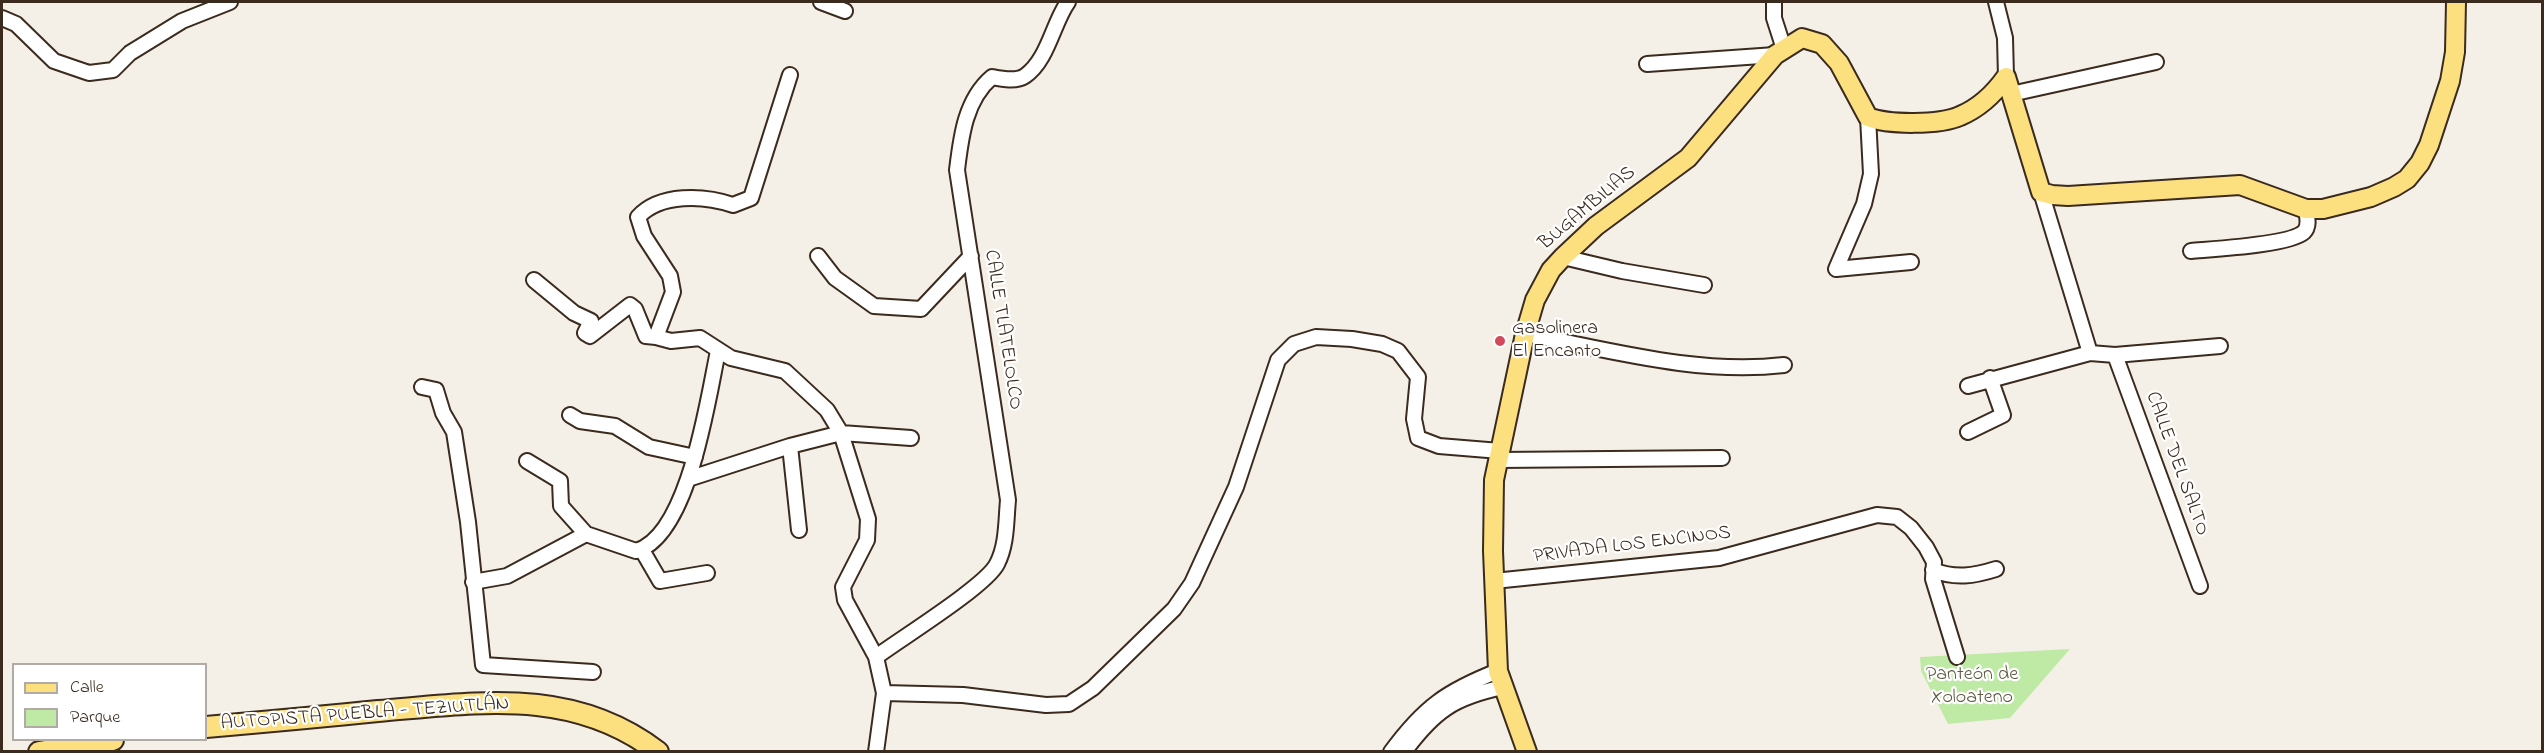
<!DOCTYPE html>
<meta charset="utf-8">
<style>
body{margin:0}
#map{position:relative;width:2544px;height:753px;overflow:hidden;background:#f5f0e7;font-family:"Indie Flower",sans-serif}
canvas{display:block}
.frame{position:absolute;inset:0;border:3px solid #3b2a1e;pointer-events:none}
.legend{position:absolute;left:12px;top:663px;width:195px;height:78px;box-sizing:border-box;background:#fff;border:2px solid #b1aaa5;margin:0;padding:8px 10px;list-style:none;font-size:18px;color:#3b2a1e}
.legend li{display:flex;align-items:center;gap:12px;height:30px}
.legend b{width:30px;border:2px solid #b1aaa5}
</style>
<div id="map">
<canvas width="2544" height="753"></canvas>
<div class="frame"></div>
<ul class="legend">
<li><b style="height:8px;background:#fce080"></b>Calle</li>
<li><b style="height:16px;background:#bfeaa6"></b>Parque</li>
</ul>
</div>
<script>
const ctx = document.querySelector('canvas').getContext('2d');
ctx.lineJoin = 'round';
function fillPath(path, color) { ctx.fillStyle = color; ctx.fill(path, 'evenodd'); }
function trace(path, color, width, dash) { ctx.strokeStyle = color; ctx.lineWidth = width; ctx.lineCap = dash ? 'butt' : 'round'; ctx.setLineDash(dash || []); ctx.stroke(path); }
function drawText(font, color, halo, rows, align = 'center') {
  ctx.font = font + ' "Indie Flower",sans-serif'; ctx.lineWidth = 4.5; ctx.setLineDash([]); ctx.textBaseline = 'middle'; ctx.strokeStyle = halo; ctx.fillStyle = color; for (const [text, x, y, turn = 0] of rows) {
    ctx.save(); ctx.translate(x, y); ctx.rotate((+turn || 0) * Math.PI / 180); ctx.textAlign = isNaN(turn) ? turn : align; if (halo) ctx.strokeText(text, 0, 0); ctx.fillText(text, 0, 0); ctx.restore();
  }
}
fillPath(new Path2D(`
 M2070,649l-60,69 -62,6 -27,-53 -1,-14z`), '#bfeaa6');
const minor = new Path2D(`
 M821,2l24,9
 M1774,2v16l10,31
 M1996,2l9,36 1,39
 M2,18l14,6 38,37 35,12 24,-3 17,-17 52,-32 48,-19
 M1647,64l128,-9
 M790,75l-39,123 -18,7c-29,-10 -73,-12 -95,12l6,19 26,40 3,16 -17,45 15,4 29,-3 31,20 54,13 42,39 14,23 27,86 -1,21 -24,47 2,13 31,57 8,36 -8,59
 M2011,94l145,-32
 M1868,117l3,57 -7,30 -28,65 75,-7
 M2041,192l49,161
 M2191,251c22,-2 99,-6 113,-19 6,-6 3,-16 2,-23
 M818,256l17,22 39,28 47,3 50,-53
 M1563,257l59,14 82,14
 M534,280l40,33 17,8 -6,12 5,3 40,-31 5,4 11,27 10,1
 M1525,334c85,16 172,41 259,31
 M2115,355l85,231
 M1968,386l122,-33 25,2 105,-9
 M422,387l14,3 7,23 11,19 14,90 15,143 110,7
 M570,415l10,6 35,5 34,21 46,10
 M1968,432l35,-17 -13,-37
 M790,446l9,84
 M1498,460l224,-2
 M527,461l33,20 1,25 25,28
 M688,479l102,-33 51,-13 70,5
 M642,550l18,31 47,-8
 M1933,570c22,9 41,6 63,-1
 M1494,581l225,-23 158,-43 20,2 14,11 15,19 8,15 -1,17 24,78
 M473,582l34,-6 79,-42 50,17c53,-15 72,-153 82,-200
 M876,657c24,-18 110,-71 121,-93 10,-19 9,-43 11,-64l-51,-330c4,-33 8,-70 35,-93 10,2 24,5 33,-1 23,-16 28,-53 43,-74
 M884,693l79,2 83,10 23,-1 24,-16 81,-79 18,-26 44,-96 42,-127 16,-16 22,-7 36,2 30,5 16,7 20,26 -4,42 4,19 21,8 61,5
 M1391,752c33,-45 56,-61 107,-81
 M1404,752c30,-41 50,-55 100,-65`);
const major = new Path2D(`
 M2006,77l35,115 11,3 16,1 172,-11 66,24h17l48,-12 23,-10 13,-8 13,-16 9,-18 21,-64 5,-29 1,-50
 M1527,752l-29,-81 -5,-120 1,-71 31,-146 10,-34 16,-30 12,-13 33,-31 92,-68 87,-103 27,-17 20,6 17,19 29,54c20,8 72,8 92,-1 19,-8 34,-22 46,-39`);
const highway = new Path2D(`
 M206,727c57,-5 114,-10 172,-16 99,-8 194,-25 280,41
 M39,752l74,-12`);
trace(minor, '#3b2a1e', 18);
trace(major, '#3b2a1e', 22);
trace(highway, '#3b2a1e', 24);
trace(minor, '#fff', 14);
trace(major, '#fce080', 18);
trace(highway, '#fce080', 20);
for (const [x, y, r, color] of [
 [1500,341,6,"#d1495b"]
]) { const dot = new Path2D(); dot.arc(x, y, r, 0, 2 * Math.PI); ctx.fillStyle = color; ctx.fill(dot); trace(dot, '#fff', 2); }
drawText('20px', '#3b2a1e', '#fff', [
 ["BUGAMBILIAS",1588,209,-40],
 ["CALLE TLATELOLCO",1002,330,81],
 ["CALLE DEL SALTO",2176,464,70],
 ["PRIVADA LOS ENCINOS",1632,546,-7],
 ["AUTOPISTA PUEBLA - TEZIUTLÁN",365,715,-4]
]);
drawText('20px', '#3b2a1e', '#fff', [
 ["Gasolinera",1512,330],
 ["El Encanto",1512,353]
], 'left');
drawText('20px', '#5c5a40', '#fff', [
 ["Panteón de",1972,676],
 ["Xoloateno",1972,699]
]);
</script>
